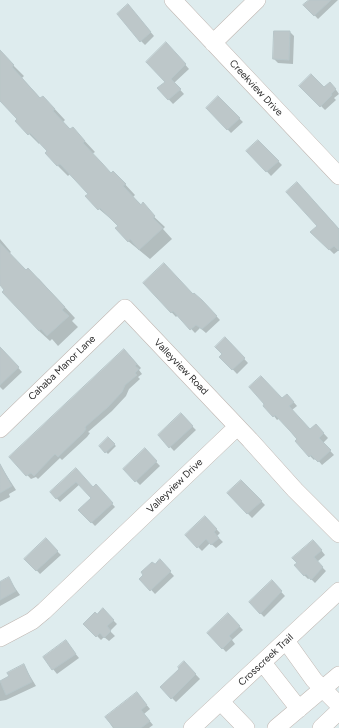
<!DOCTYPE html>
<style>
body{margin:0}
canvas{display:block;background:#deecee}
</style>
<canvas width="339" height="728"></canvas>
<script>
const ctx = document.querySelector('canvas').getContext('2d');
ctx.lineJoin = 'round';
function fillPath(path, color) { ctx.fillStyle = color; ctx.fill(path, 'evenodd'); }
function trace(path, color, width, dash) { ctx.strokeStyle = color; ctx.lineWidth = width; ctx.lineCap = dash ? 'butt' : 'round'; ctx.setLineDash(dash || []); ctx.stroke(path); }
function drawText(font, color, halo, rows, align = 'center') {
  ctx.font = font + ' Figtree,sans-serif'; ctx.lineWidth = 3; ctx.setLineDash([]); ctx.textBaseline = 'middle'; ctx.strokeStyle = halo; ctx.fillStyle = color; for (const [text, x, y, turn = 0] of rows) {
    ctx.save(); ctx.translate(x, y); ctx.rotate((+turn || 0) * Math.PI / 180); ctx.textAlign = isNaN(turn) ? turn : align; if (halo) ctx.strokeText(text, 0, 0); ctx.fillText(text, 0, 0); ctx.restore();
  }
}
fillPath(new Path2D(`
 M310,0h28l-20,19 -13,-14z
 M128,5l26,31 -9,9 -4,-4z
 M290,32l4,4 -1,28 -15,-1 -4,-4z
 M170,47l19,22 -15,14 10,11 -11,10 -14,-15 7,-7z
 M0,55l12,9 12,12 -2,2 19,21 12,8 12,13 -2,2 8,8 12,9 12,13 -3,2 19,20 12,8 12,13 -2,2 32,30 -2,2 9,10 -22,20 -22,-18 -9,-15 -20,-17 -10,-15 -19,-20 -2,2 -10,-10 -12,-13 3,-2 -9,-9 -1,2 -23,-23 3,-2 -19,-20z
 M301,86l23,3 10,-2 5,7 -5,4 2,2 -11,10z
 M218,98l25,24 -12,11 -24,-25z
 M258,141l24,24 -11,11 -23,-25z
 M301,187l38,42v21l-5,4 -22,-21 6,-7z
 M0,239l11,13 -2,2 17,17 13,8 36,39 -3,3 6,6 -20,19 -6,-7 -2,2 -11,-10 -39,-48z
 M144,283l49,12 9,6 18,19 -14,13 -6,-5 -5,5 -17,-18 -2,2z
 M225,338l23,25 -11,11 -16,-17 2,-2z
 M0,347l22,25 -19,18 -3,-3z
 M124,350l17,18 -2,2 3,4 -4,3 2,2 -11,10 -3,7 -14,15 -24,21 2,1 -3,4 -25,23 -2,-2 -22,21 -2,-2 -5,2 -21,-22z
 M282,399h9l6,7 -5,4 18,20 6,-5 12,13 -5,5 11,12 -12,10 -6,-7 -2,2 -4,-4 -30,-38 -3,2 -3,-4z
 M181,415l15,15 -22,21 -15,-16z
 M108,439l8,7 -8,8 -8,-8z
 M145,450l15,16 -20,19 -16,-16z
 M0,465l16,25 -7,4 1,3 -10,5z
 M76,469l17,19 3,-2 19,21 -20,19 -15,-16 12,-11 -12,-15 -20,18 -9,-10z
 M241,481l24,24 -13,13 -24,-25z
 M205,517l15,16 -3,3 6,6 -7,6 -6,-5 -8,8 -16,-16z
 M46,540l15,15 -21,19 -14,-15z
 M317,545l8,10 -8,7 9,9 -11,12 -5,-5 -2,1 -4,-4z
 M160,561l14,15 -19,18 -14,-15z
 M8,578l12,17 -20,11v-23z
 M272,582l13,14 -21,21 -14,-15z
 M103,610l14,14 -7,7 5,5 -6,5 -5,-4 -3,3 -16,-16z
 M228,614l15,16 -11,10 3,4 -9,8 -17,-19z
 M66,642l13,16 -22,16 -13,-16z
 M184,662l16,17 -24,23 -15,-15 20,-18z
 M24,666l12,20 -30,14 -6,1v-19l10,-5z
 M141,698l9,11 -6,5 9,11 -4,3h-36l-7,-11z`), '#0003');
const building = new Path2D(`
 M309,0h22l-17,16 -11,-11z
 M128,4l23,28 -11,10 -23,-28z
 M274,31h16l-1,29 -16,-1z
 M166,42l20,22 -15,15 10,10 -13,11 -11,-12 8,-6 -19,-20z
 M0,50l14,15 -2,2 28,31 3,-2 12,13 -2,2 17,18 3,-2 12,14 -2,2 19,20 9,10 2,-2 13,13 -3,2 18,19 2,-3 12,14 -2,2 10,10 -24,22 -9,-11 -2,3 -13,-14 3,-2 -18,-18 -2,2 -13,-14 3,-2 -28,-30 -3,2 -12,-13 2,-2 -17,-18 -2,2 -13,-14 2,-2 -17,-18z
 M311,74l13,13 6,-5 6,7 -5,5 1,1 -12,12 -21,-21z
 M218,96l22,22 -13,12 -21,-22z
 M258,140l21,21 -13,11 -20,-21z
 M297,182l42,47v22l-5,-5 -5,4 -19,-18 7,-6 -31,-34z
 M0,243l26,27 2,-2 37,39 -3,3 7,6 -22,20 -6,-7 -2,2 -37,-39 2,-2 -4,-5z
 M164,263l29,31 1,-1 8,7 15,16 -15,13 -6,-4 -6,5 -17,-19 -2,2 -28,-30z
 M225,337l20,21 -13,12 -13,-13 3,-3 -7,-7z
 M0,347l19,20 -19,18z
 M124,349l13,15 -2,2 4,3 -4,4 2,2 -12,10 -3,7 -14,15 -23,20 1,2 -3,4 -25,24 -3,-3 -21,22 -3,-3 -5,3 -17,-19z
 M261,376l21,22 5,-4 7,8 -5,4 21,23 6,-5 8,9 -5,5 12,12 -13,12 -7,-7 -2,2 -14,-16 2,-2 -7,-8 -15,-16 -2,2 -10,-11 1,-2 -15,-17z
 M181,413l12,13 -24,22 -11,-13z
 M108,437l7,7 -10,9 -6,-7z
 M145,448l12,13 -22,21 -12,-13z
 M0,464l12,22 -12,7z
 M76,468l17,19 3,-3 17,19 -22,20 -13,-13 13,-12 -15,-16 -20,17 -6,-7z
 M241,480l21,21 -15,13 -20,-21z
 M205,516l12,13 -3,3 5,6 -8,7 -5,-6 -9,9 -12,-13z
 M46,538l12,13 -22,20 -12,-12z
 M313,540l9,10 -8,7 9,10 -12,13 -5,-6 -2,2 -10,-11 3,-2 -5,-5z
 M160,559l11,12 -21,20 -11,-12 4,-4 -2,-3 11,-10 3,2z
 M9,577l7,14 -16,9v-18z
 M272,580l10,11 -22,23 -11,-12z
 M103,608l11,12 -7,6 4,5 -7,7 -4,-5 -4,4 -13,-13 12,-12 2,2z
 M228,613l12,13 -11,10 3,3 -10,10 -15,-16z
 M66,640l10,14 -24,16 -9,-13z
 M184,661l12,13 -25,25 -11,-12 19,-18 -1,-2z
 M24,664l8,18 -26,13 -6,-14 9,-5 -2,-3z
 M137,692l10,13 -6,5 9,11 -9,7h-27l-9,-11z`);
fillPath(building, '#bdc7c9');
trace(building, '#b7c6c9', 1);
const minor = new Path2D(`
 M173,0l166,176
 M213,43l44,-43
 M0,429l125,-121 125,132 45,50 44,44
 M0,638l32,-17 12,-10 193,-184
 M286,641l28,39 25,25
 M263,663l36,46
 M221,702l25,26
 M192,728l147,-137
 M276,728l63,-53
 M321,728l18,-17`);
trace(minor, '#c0b7b2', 18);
trace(minor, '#fff', 17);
drawText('10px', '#2c2c2c', '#fff', [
 ["Creekview Drive",256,88,47],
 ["Valleyview Road",181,367,46],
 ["Cahaba Manor Lane",62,368,-44],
 ["Valleyview Drive",175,486,-44],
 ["Crosscreek Trail",266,660,-43]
]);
</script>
